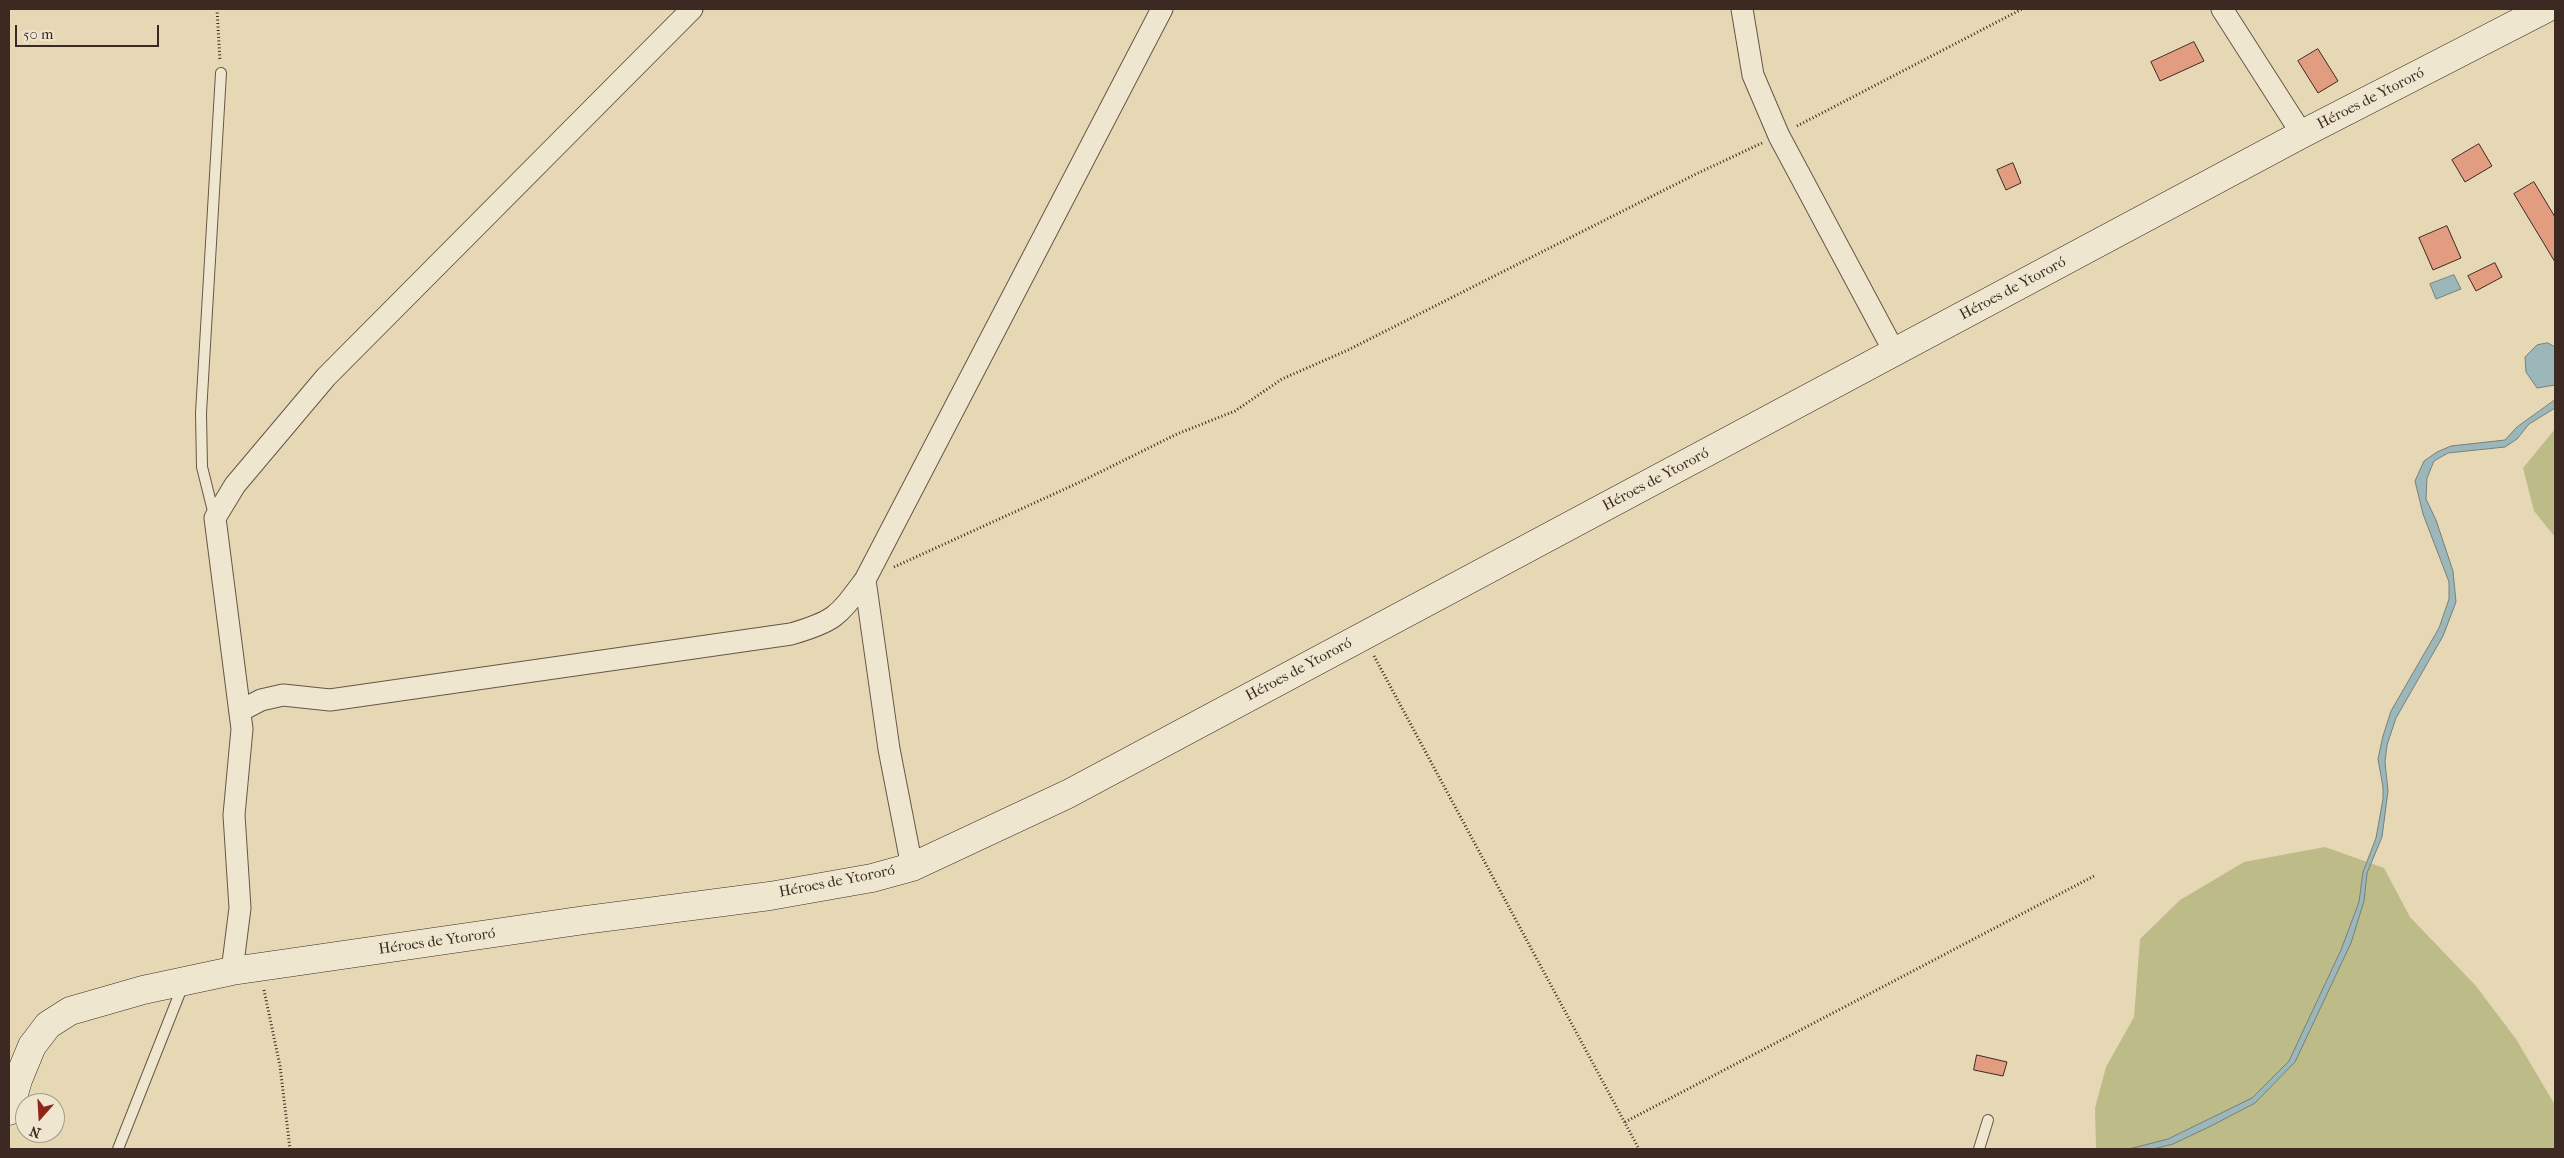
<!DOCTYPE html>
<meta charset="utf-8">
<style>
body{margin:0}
#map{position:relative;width:2564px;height:1158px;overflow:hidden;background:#e7d8b5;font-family:"IM FELL French Canon",serif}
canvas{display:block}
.frame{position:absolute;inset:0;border:10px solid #3c2a22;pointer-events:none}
.north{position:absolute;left:15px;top:1093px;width:50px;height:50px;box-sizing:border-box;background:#efe6cf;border:1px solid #a79b8a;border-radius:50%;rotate:199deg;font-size:14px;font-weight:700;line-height:20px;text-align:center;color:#3c2a22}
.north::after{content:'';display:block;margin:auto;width:18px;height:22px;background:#8f2418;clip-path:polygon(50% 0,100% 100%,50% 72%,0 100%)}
.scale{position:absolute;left:15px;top:25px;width:144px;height:22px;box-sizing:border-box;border:2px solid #3c2a22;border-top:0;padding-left:6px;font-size:15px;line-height:18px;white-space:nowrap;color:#3c2a22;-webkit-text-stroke:4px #efe6cf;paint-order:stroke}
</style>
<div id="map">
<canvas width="2564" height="1158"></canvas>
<div class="frame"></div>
<div class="north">N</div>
<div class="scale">50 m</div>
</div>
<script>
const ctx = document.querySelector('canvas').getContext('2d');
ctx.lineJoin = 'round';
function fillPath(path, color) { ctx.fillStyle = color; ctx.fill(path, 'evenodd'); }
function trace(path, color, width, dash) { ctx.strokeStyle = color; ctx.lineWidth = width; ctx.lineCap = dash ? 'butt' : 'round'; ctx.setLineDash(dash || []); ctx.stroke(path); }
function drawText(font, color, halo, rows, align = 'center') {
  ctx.font = font + ' "IM FELL French Canon",serif'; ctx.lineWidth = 4; ctx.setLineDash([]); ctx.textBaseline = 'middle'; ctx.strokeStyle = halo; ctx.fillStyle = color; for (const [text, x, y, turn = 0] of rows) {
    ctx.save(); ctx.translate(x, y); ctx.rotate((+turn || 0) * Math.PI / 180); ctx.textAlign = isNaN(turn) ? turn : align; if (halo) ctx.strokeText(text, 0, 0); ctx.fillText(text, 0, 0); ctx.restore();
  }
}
fillPath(new Path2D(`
 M2555,429v108l-21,-26 -11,-43z
 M2325,847l59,21 26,49 66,69 40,53 39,66v44h-459l-1,-41 11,-41 28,-50 6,-78 40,-39 64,-38z`), '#bdbc88');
const water = new Path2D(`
 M2454,275l7,14 -25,10 -6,-15z
 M2548,343l7,4v38l-18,3 -11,-16 -1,-15 12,-12z
 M2555,400v8l-26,16 -12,15 -12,8 -57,6 -14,8 -7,17 -1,21 10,21 17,51 3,31 -13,34 -47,82 -9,27 -2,17 3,29 -6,46 -15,36 -3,28 -13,42 -56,119 -40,41 -44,23 -38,18 -20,5h-24l39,-10 84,-41 37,-37 52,-111 18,-48 4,-30 13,-34 7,-39v-12l-5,-28 5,-23 8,-25 48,-83 10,-29v-17l-26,-68 -8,-33 9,-20 13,-9 14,-6 54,-6 12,-13z`);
fillPath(water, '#9cb7b9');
trace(water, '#767f7d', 1);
const building = new Path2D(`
 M2194,42l10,19 -44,20 -9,-19z
 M2318,49l20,32 -20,12 -20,-32z
 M2479,144l13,22 -27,16 -13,-22z
 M2013,163l8,20 -15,7 -9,-20z
 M2534,182l21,35v45l-41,-68z
 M2447,226l14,32 -28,12 -14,-32z
 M2495,263l7,14 -26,14 -8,-15z
 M1977,1055l30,7 -4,14 -29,-6z`);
fillPath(building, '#e29c80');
trace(building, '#3c2a22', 1);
const lane = new Path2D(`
 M214,515l-12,-48 -1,-54 20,-340
 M118,1149l65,-164
 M1979,1149l9,-29`);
const street = new Path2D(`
 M1742,9l11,66 26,61 116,217
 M2222,9l80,125
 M865,580l24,169 23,118
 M240,711l21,-11 22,-5 47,5 461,-66c45,-13 47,-18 74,-54l297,-571
 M232,971l8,-63 -6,-93 8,-86 -27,-211 20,-33 91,-108 366,-368`);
const secondary = new Path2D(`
 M9,1111l9,-31 14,-34 16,-21 22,-14 73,-21 89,-19 353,-51 185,-24 102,-18 40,-11 156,-73 1234,-660 243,-125`);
trace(lane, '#675647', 12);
trace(street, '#675647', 23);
trace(secondary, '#3c2a22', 29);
trace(new Path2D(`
 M217,9l3,52
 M1797,126l225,-117
 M894,567l184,-84 99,-49 58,-23 47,-32 66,-29 348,-176 66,-31
 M1374,656l265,493
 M264,990l16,76 10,83
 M1625,1122l469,-246`), '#3c2a22', 3, [1, 2.5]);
trace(lane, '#efe6cf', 10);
trace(street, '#efe6cf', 21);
trace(secondary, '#efe6cf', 28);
drawText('15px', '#3c2a22', '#efe6cf', [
 ["Héroes de Ytororó",2371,99,-27],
 ["Héroes de Ytororó",2013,289,-28],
 ["Héroes de Ytororó",1656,480,-28],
 ["Héroes de Ytororó",1299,670,-28],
 ["Héroes de Ytororó",837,882,-11],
 ["Héroes de Ytororó",437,942,-8]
]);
</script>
